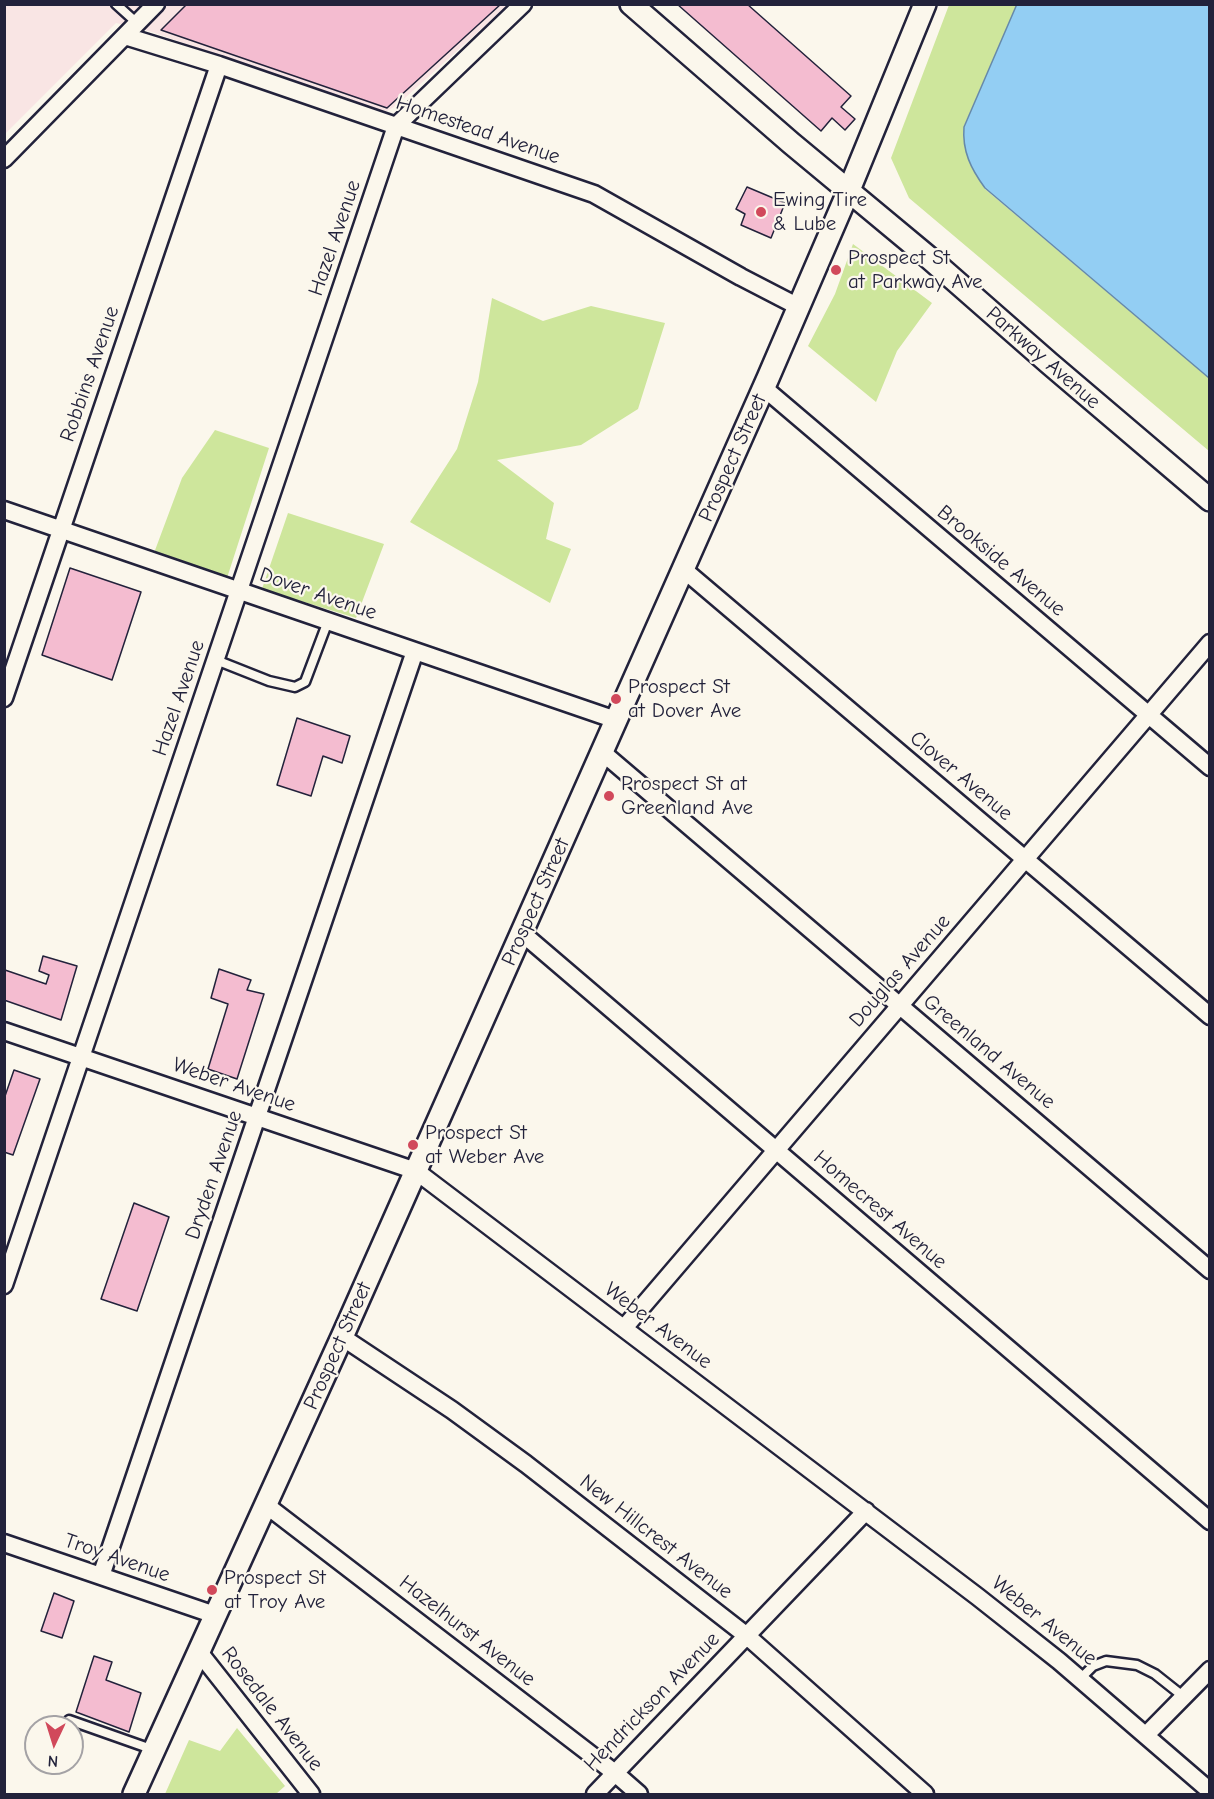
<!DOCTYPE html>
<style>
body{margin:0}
#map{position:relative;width:1214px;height:1799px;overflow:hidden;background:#fbf7ec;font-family:"Comic Neue",sans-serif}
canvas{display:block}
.frame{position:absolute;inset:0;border:6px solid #22223b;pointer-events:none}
.north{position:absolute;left:24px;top:1715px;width:60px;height:60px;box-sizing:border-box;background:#fbf7ec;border:2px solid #a4a2a5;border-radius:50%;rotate:184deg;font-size:16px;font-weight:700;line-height:24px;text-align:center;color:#22223b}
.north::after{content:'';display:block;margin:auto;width:21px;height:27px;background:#d1495b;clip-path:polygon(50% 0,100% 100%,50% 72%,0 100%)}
</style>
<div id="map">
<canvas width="1214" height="1799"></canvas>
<div class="frame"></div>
<div class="north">N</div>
</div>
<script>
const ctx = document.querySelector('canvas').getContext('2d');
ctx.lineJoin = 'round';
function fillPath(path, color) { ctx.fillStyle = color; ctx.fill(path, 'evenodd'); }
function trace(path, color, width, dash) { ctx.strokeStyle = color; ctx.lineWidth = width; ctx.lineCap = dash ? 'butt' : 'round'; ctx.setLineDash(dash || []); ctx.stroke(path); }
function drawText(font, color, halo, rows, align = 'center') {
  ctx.font = font + ' "Comic Neue",sans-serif'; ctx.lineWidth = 4.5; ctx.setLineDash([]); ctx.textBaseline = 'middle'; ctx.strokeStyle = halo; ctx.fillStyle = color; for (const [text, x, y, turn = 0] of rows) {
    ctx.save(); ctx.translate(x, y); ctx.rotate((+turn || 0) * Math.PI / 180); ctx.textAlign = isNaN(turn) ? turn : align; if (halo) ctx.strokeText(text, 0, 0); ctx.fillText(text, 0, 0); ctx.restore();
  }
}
fillPath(new Path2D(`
 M5,5h503l-112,101 -13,7 -231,-81 -36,-9 -111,111z`), '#f9e5e4');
fillPath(new Path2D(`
 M949,5h68l-53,121 21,63 224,189v73l-300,-253 -18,-40z
 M853,244l79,59 -35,48 -21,51 -68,-56 27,-52z
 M492,298l51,23 48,-15 74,17 -27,86 -57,36 -84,15 57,43 -8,36 25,10 -21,54 -140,-81 47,-73 21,-67z
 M215,430l54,18 -42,130 -73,-25 28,-75z
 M288,513l96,31 -28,74 -94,-29z
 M237,1728l48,58 -9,8h-111l24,-54 31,11z`), '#cee69c');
const water = new Path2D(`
 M1017,4l192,1v373l-224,-190c-14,-19 -23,-37 -21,-61z`);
fillPath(water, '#93cef3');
trace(water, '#6689a9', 1.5);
const building = new Path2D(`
 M187,4h314l-114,104 -226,-78z
 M677,4h70l104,92 -10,11 14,12 -10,11 -13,-12 -11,13z
 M747,187l38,16 -14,35 -30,-13 4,-11 -9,-5z
 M70,568l71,24 -29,88 -70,-25z
 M297,718l53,18 -8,27 -19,-7 -12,40 -34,-11z
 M43,956l34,10 -16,54 -57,-20 1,-30 41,14 3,-9 -10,-4z
 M219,969l32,11 -4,10 17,4 -27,85 -29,-10 20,-65 -17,-6z
 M14,1070l26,9 -27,76 -9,-3v-53z
 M134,1203l35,14 -32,94 -36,-12z
 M54,1593l20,8 -12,37 -21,-7z
 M94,1656l18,6 -6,18 35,13 -12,39 -53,-20z`);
fillPath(building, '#f4bcd0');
trace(building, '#22223b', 1.5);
const service = new Path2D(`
 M116,4l21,19
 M216,660l53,21 26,6 10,-5 23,-61
 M1080,1679l13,-13 13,-5 31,4 18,9 29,23
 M69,1720l85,30`);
const minor = new Path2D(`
 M125,36l94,29 375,129 147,83 58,30
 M4,159l152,-155
 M764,388l446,379
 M4,510l612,210
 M683,569l527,447
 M4,698l215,-633
 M602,752l608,518
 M522,933l688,588
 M4,1031l412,140 562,426 81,64 151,130
 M4,1285l392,-1159 127,-122
 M624,1328l586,-685
 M342,1337l110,73 74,54 221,172 178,158
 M266,1505l349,268 24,21
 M4,1543l211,72
 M101,1576l314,-925
 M199,1652l112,142
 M1146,1735l64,-65
 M595,1794l271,-283`);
const tertiary = new Path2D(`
 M631,4l160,139 136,113 122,107 161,137
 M134,1794l208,-457 426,-959 81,-188 76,-186`);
trace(service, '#22223b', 13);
trace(minor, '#22223b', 21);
trace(tertiary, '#22223b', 26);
trace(service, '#fbf7ec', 8);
trace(minor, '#fbf7ec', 16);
trace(tertiary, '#fbf7ec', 21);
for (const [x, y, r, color] of [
 [761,212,6,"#d1495b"],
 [836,270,6,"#d1495b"],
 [616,699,6,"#d1495b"],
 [609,796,6,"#d1495b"],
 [413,1145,6,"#d1495b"],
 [212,1590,6,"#d1495b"]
]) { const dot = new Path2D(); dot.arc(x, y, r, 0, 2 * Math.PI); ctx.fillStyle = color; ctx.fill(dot); trace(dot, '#fbf7ec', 2); }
drawText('21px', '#22223b', '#fbf7ec', [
 ["Homestead Avenue",478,130,19],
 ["Hazel Avenue",335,238,-71],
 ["Parkway Avenue",1043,358,41],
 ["Robbins Avenue",90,374,-71],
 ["Prospect Street",733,458,-66],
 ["Brookside Avenue",1001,561,40],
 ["Dover Avenue",318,594,19],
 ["Hazel Avenue",179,698,-71],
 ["Clover Avenue",961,776,40],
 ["Prospect Street",536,902,-66],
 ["Douglas Avenue",900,971,-49],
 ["Greenland Avenue",989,1052,40],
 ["Weber Avenue",234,1085,19],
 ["Dryden Avenue",214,1175,-71],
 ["Homecrest Avenue",880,1210,41],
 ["Weber Avenue",658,1326,37],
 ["Prospect Street",338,1346,-66],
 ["New Hillcrest Avenue",656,1537,38],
 ["Troy Avenue",117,1558,19],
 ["Weber Avenue",1044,1621,39],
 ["Hazelhurst Avenue",467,1631,38],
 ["Hendrickson Avenue",652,1702,-46],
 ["Rosedale Avenue",272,1709,52]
]);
drawText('21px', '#22223b', '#fbf7ec', [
 ["Ewing Tire",773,200],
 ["& Lube",773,224],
 ["Prospect St",848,258],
 ["at Parkway Ave",848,282],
 ["Prospect St",628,687],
 ["at Dover Ave",628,711],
 ["Prospect St at",621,784],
 ["Greenland Ave",621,808],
 ["Prospect St",425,1133],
 ["at Weber Ave",425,1157],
 ["Prospect St",224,1578],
 ["at Troy Ave",224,1602]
], 'left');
</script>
